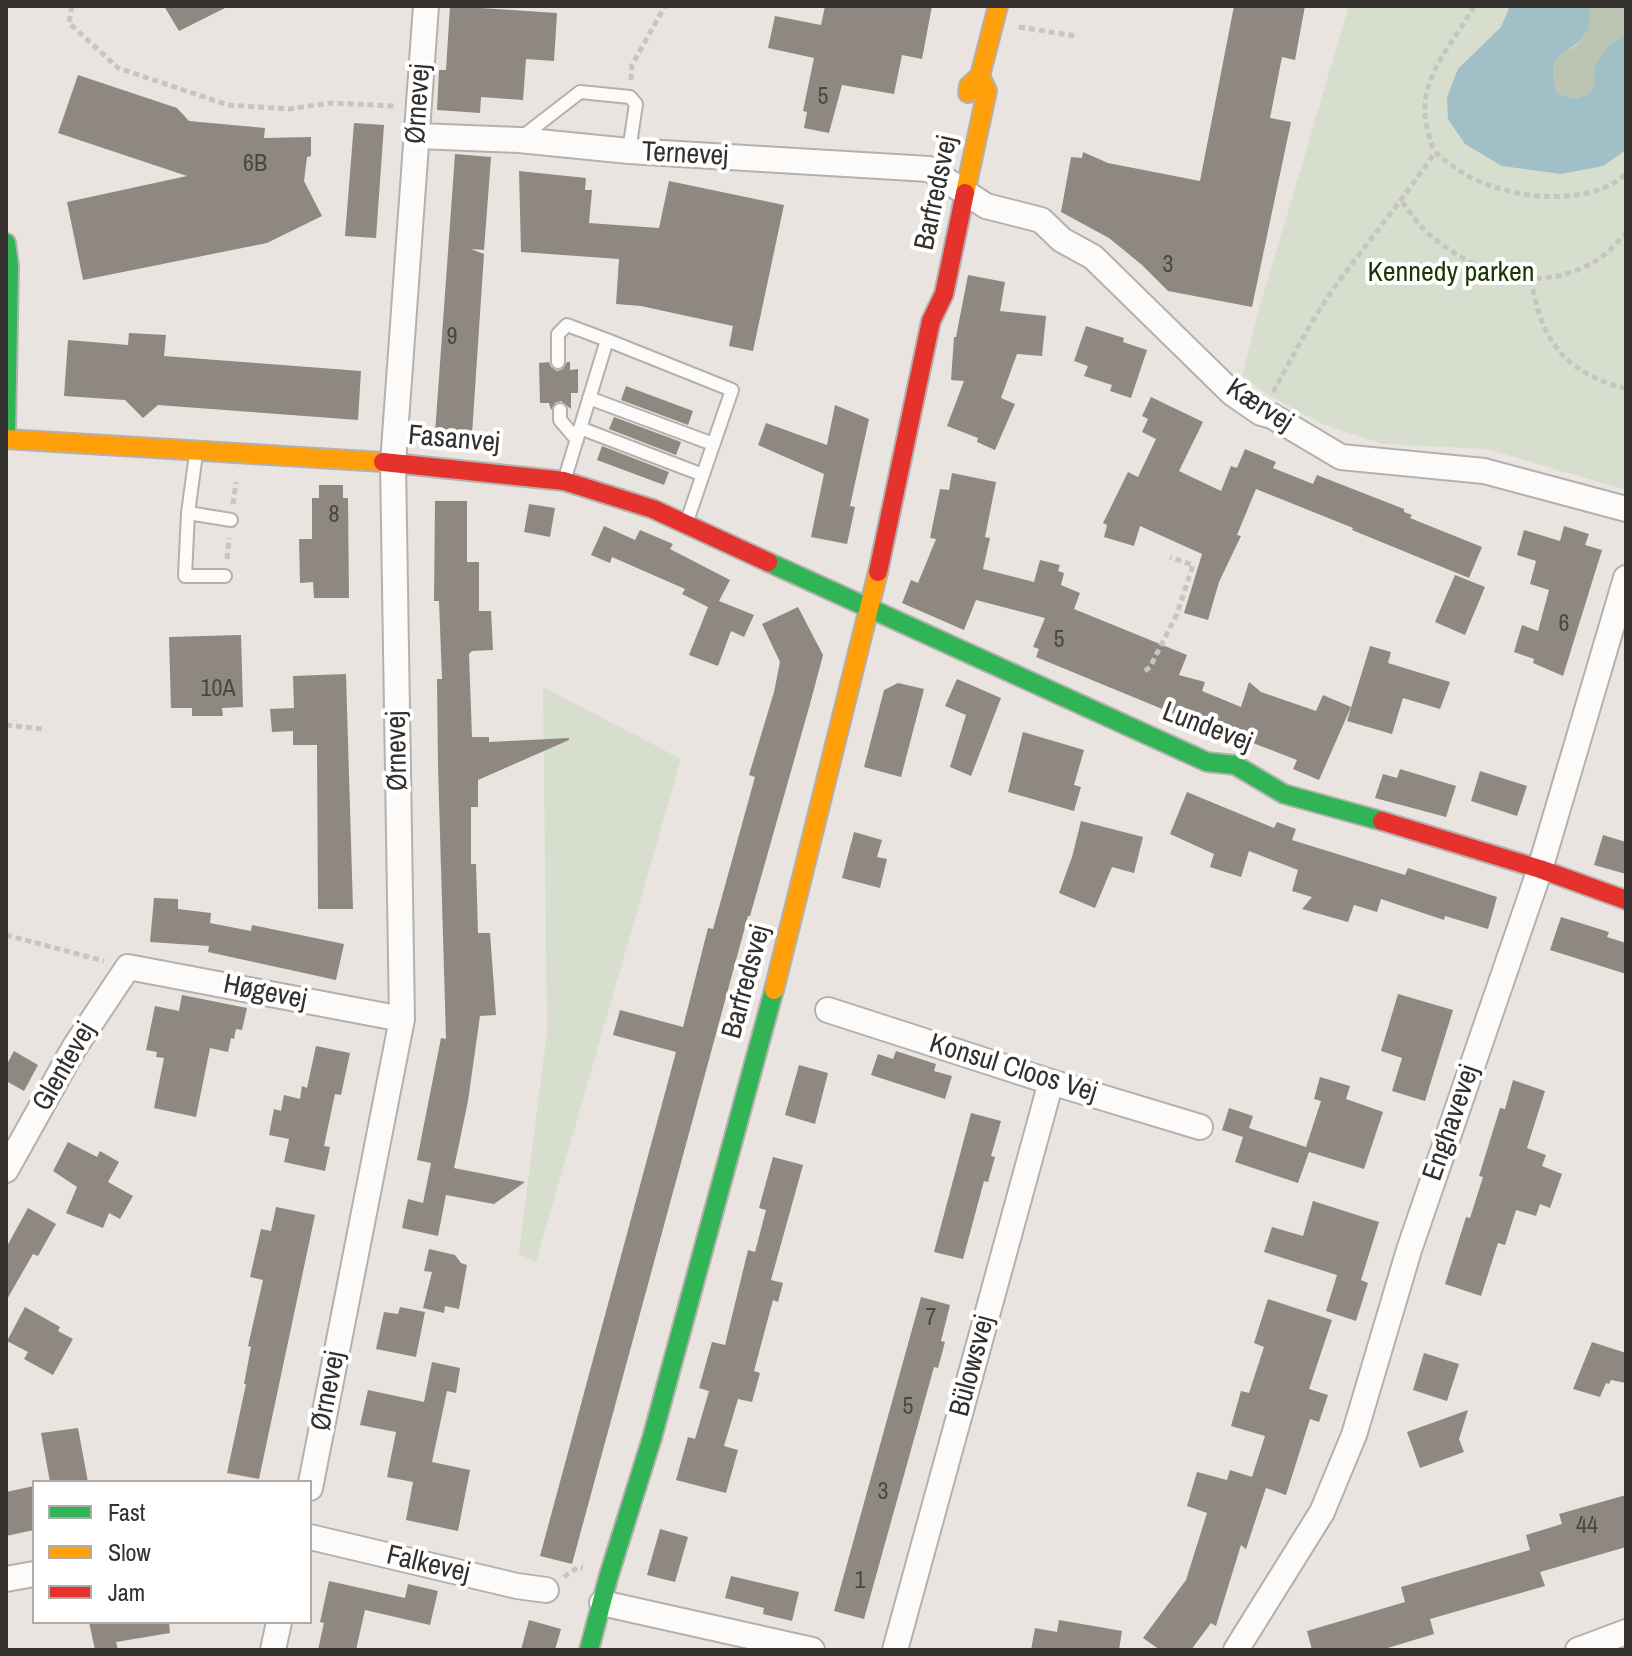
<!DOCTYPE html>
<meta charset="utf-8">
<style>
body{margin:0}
#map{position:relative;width:1632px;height:1656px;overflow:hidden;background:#e9e4e0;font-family:"Archivo Narrow",sans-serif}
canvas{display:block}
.frame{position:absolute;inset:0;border:8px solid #34302d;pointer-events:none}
.legend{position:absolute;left:32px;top:1480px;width:280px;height:144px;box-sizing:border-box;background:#fff;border:2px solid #aeacab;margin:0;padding:10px 14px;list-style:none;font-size:24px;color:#34302d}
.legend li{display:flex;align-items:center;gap:16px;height:40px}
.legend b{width:40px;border:2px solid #aeacab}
</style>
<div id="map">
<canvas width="1632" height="1656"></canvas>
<div class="frame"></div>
<ul class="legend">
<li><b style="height:10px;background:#30b455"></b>Fast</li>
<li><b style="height:10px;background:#ff9f0a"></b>Slow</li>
<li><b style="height:10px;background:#e5322d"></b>Jam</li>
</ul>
</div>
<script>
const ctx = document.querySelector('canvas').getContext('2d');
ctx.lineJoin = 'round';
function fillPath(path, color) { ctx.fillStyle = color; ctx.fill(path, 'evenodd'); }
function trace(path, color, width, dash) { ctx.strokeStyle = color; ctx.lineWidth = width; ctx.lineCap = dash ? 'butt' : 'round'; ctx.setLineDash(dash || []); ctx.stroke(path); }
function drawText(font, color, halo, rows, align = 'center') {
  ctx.font = font + ' "Archivo Narrow",sans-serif'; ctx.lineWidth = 8; ctx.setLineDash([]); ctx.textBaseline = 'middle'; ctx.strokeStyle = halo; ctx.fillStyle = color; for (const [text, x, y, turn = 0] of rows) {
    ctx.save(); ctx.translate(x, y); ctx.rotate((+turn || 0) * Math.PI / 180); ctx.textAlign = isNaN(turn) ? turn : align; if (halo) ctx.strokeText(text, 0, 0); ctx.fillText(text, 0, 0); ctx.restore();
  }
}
fillPath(new Path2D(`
 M1349,6h277v484l-139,-41 -104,-5 -59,-19 -59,-32 -23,-17 15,-60z
 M543,687l138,72 -145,503 -17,-8 28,-222z`), '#d7dece');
fillPath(new Path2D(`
 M1590,6h36v29c-12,5 -29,21 -32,34 -1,6 0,14 -1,21 -13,10 -21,10 -36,3 -5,-15 -9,-31 6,-41 4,-2 8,-3 12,-6 13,-8 16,-26 15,-40z`), '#bcc5b1');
fillPath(new Path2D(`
 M1510,6h80c4,60 -52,27 -33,87 15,7 23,7 36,-3 1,-7 0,-15 1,-21 3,-13 20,-29 32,-34v115l-23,16 -42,8 -59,-8 -37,-22 -17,-25 -1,-22 11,-28 43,-42z`), '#a0bfc6');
fillPath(new Path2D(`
 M164,6h65l-50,25z
 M450,6l107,7 -3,48 -28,-2 -3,41 -42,-3 -1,16 -43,-3 2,-40h7z
 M825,6h107l-10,53 -20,-4 -8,39 -52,-9 -13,48 -25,-5 3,-16 -4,-1 11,-53 -46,-10 7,-32 46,9z
 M1234,6h71l-10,54 -13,-3 -12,61 21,4 -39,185 -84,-16 -26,-26 -33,-27 -48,-26 10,-55 11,1 1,-6 25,11 92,18z
 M78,75l99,33 12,13 76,7 -1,10 47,-1v19l-4,1 -3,24 18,35 -55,27 -184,37 -16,-78 120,-26 -129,-43z
 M354,123l30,2 -8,113 -31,-2z
 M455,154l36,3 -7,93 -13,-1 13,5 -13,195 -37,-2z
 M519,171l67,7 -1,12h7l-3,33 70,5 10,-47 115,24 -31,146 -24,-5 4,-20 -92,-20 -25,-2 3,-45 -98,-7z
 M968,275l37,7 -5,29 46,5 -4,40 -25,-2 -16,44 14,6 -20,46 -18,-8 1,-4 -31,-12 17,-45 -13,-1 3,-43h2z
 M1086,326l38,12 -1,4 24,8 -16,48 -21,-7 2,-6 -28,-9 4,-10 -14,-5z
 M129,333l37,2 -2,21 197,15 -3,49 -200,-15 -15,13 -18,-18 -61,-4 4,-56 60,5z
 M549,362l2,5 6,4 6,-2 4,-7h3v8l8,-1v24h-7v16l-10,-8 -6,2 -4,7 -2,-7h-9l-1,-40z
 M626,386l67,25 -5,14 -67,-25z
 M1151,397l52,25 -24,49 42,20 10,-25 6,2 8,-19 31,13 -3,6 40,16 4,-9 87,34v3l8,3 -2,3 72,29 -13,31 -117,-48 1,-2 -97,-39 -19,46 4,1 -22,46 -11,38 -24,-7 18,-59 -62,-28 -6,20 -30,-9 3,-12 -4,-2 25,-51 10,5 18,-38 -14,-7 6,-13 -6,-3z
 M835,405l34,14 -19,87 5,1 -8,37 -36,-7 13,-63 -66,-29 8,-22 61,22z
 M614,417l67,25 -5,13 -67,-26z
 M602,446l67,26 -5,13 -67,-25z
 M952,473l44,9 -11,55 5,1 -7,31 51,13 6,-22 20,5 -2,6 6,2 -3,12 19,8 -6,16 113,46 -8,20 26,7 -3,9 39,16 8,-25 12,10 55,19 7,-16 28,12 -32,73 -26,-11 4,-9 -75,-29 -3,7 -33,-13 3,-5 -153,-63 3,-8 -6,-2 12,-29 -69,-18 -12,30 -62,-27 9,-23 7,3 18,-44 -6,-1 10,-49 9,1z
 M319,485h24v13h5l1,100h-35l-1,-16 -13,1 -1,-44h13v-41h7z
 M435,501h32v61h12v49h12l2,39 -21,1 -3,3 3,83h17v5l80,-4v2l-91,40v27h-7v57h5l2,69h12l6,82 -16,1 -12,85 -14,67 71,14 -31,22 -48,-9 -8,41 -36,-8 6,-29 15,4 8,-40 -14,-3 24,-122 5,1 -8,-273 -1,-87h5l-3,-78h-5z
 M529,504l26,4 -5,29 -26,-5z
 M604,526l31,14 5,-10 33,14 -3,5 60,31 -11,21 35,14 -10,22 -13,-6 -13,35 -29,-11 19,-48 -26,-13 3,-5 -73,-32 -2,6 -19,-8z
 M1564,526l25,8 -4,11 17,5 -39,126 -30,-13 1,-4 -20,-7 8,-27 16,6 11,-41 -19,-6 6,-23 -19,-6 7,-25 36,11z
 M1455,575l30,12 -20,48 -30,-13z
 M798,607l25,48 -13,49 -60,212h-2l-176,648 -32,-8 136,-504 -63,-17 7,-25 63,17 25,-99 5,1 42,-152 -6,-2 25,-83 6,-30 -18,-38z
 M241,635l2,72 -21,1 1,8h-31v-8h-21l-2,-71z
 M1370,646l21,6 -3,11 62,19 -10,27 -37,-11 -11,36 -45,-13z
 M346,674l7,235h-35l-1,-164h-24v-14l-21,1 -2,-23 24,-1 -1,-32z
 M957,679l44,19 -30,78 -21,-9 16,-52 -21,-9z
 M898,683l26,6 -23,88 -37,-10 20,-77z
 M1023,732l61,18 -10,35 7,2 -7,24 -66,-19z
 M1400,769l56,17 -10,31 -71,-19 8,-24 14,4z
 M1480,771l47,15 -10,30 -46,-15z
 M1187,792l87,36 3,-6 19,7 -4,11 113,35 3,-7 89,29 -9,32 -43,-13 -1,4 -63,-21 -4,13 -23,-7 -6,17 -46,-13 10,-12 -20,-6 6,-21 -49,-19 -8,26 -31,-10 4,-13 -44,-20z
 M1081,821l62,16 -9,36 -22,-6 -17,41 -36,-15 13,-36z
 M854,832l28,8 -5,17 10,2 -7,29 -38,-10z
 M1603,835l23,7v32l-32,-9z
 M154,898l24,1v10l33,4 -1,10 41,8 1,-6 92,19 -8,36 -128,-28 1,-6 -59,-4z
 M1561,917l48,15 -2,5 19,6v31l-76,-24z
 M1398,994l55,16 -28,91 -33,-10 10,-33 -21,-7z
 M182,995l65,13 -5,22 -6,-1 -2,10 -3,-1 -3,14 -18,-4 -14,69 -42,-9 10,-50 -8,-1 1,-5 -11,-2 9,-44 24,5z
 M316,1046l34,7 -9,42 -6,-1 -11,52 6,1 -5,24 -41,-9 5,-23 -20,-4 5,-26 7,2 3,-16 16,4 2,-13 5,2z
 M14,1051l24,14 -14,26 -18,-10v-15z
 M896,1051l40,13 -2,7 18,5 -7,23 -74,-24 7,-21 15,5z
 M799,1065l29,8 -13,51 -30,-9z
 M1320,1077l30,9 -4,13 37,13 -19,57 -55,-17 -11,31 -63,-21 8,-25 -21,-7 7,-22 24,8 -4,12 57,19 15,-46 -7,-2z
 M1513,1080l32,11 -18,57 19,7 -4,11 20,8 -12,34 -10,-4 -4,12 -20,-6 -11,35 -7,-2 -17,53 -36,-12 21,-67 4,1 13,-41 -4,-1 21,-68 5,1z
 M971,1113l30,8 -10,35 4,1 -7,25 -4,-1 -21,78 -29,-7z
 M68,1142l29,15 3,-6 19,11 -11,20 25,14 -13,23 -11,-6 -6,15 -37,-15 11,-26 -24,-16z
 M773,1157l30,8 -32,115 12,3 -5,19 -5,-2 -19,71 6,2 -8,29 -14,-3 -14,47 14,4 -12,43 -50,-13 12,-43 7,2 14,-48 -10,-3 13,-46 13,3 23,-95 7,2 11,-42 -7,-2z
 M1313,1201l66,21 -18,58 7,3 -12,38 -30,-10 11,-36 -73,-23 8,-25 31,9z
 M276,1207l39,8 -56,264 -32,-6 19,-89h-2l7,-37 -3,-1 15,-66 -13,-3 11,-48 10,2z
 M28,1208l28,16 -18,32 -5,-2 -27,47v-53z
 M429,1249l26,6 6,8 6,2 -8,44 -14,-3 -1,7 -21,-5 9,-36 -8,-1z
 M921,1297l29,8 -9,36 4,1 -7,26 -4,-1 -70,252 -30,-8z
 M1268,1299l64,21 -23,69 19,6 -9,27 -9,-3 -24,76 -20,-7 -20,61 -5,-4 -25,81 -5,-3 -20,27h-31l-17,-12 43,-58 21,-67 -20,-7 10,-34 30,8 3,-10 22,7 13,-41 -34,-10 10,-35 8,2 15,-46 -10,-4z
 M25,1307l35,20 -2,4 15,8 -20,36 -29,-16 4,-7 -21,-11z
 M400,1307l25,5 -9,45 -40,-8 8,-37 14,2z
 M1592,1342l34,11v30l-15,-3 -2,4 -3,-1 -6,14 -27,-8z
 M1424,1353l35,11 -12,37 -34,-11z
 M432,1362l28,6 -4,25 -9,-2 -15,71 38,8 -12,61 -52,-11 7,-38 -26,-5 9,-45 -36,-7 8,-35 56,12z
 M1468,1410l-9,29 5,13 -44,16 -13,-36z
 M78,1428l10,54h-38l-9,-49z
 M34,1486v44l-28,6v-44z
 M1626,1495v52l-86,25 5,14 -115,33 4,15 -53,16h-69l-5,-19 98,-29 -4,-15 129,-37 -4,-15 36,-11 -3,-10z
 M660,1529l28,8 -13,45 -28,-7z
 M731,1576l68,16 -7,29 -29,-7 1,-6 -39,-10z
 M329,1581l76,17 3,-14 30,7 -8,34 -65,-15 -9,40h-38l6,-27 -4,-1z
 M529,1620l32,9 -6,21h-34z
 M1059,1620l63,11 -3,19h-88l4,-22 22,4z
 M89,1622h80l1,11 -54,9 2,8h-23z`), '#8f8881');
const lane = new Path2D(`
 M522,137l58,-45 50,5 6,7 -7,47
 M558,362v-28l9,-9 40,15
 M589,398l124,46
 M560,410v10l17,20
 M580,428l123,47
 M196,454l-8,59 -3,63h40
 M565,478l42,-138 125,50 -45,131
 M188,513l43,7`);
const street = new Path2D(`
 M417,136l102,4 110,11 300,18 57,37 55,14 21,20 31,17 139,136 29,20 11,3 69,41 143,14 142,38
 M828,1010l223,72 149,45
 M6,1170l68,-122 54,-81 274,52
 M310,1488l92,-469 -9,-556 33,-457
 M310,1537l207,49 29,4
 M6,1579l28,-5
 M602,1603l210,47
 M273,1650l6,-28
 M895,1650l156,-568
 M1236,1650l86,-138 32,-77 55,-185 131,-381 86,-291
 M1578,1650l48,-18`);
const fast = new Path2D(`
 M6,243l3,23 -3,164
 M768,562l439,200 28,3 49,29 98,27
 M589,1650l20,-75 43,-137 122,-448`);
const slow = new Path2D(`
 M968,93l1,-7 11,-10 18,-70
 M965,193l22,-102 -7,-15
 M6,439l377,23
 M774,990l104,-418`);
const jam = new Path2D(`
 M383,462l181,19 89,28 115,53
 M878,572l53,-251 13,-27 21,-101
 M1382,821l158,48 86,31`);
trace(lane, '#b4b0ad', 16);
trace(street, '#b4b0ad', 28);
trace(fast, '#b4b0ad', 22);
trace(slow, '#b4b0ad', 22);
trace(jam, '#b4b0ad', 22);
trace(new Path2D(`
 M72,6l-3,17 49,45 110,37 61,4 41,-6 64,3
 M1474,6c-18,34 -53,68 -49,110 1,9 5,28 10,35 4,6 13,11 19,16 41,31 131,44 172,7
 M1019,27l57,9
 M631,80l1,-15 33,-59
 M1402,202c9,11 17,24 28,33 47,40 108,59 164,27 12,-6 22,-19 32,-29
 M1531,279c10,62 33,93 95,110
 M1273,392c21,-38 41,-77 66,-111 32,-43 66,-84 96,-129
 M233,504l3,-22
 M227,559l2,-21
 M1145,671l5,-4 27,-53 16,-49 -23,-8
 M6,725l38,4
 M6,935l98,26
 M564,1577l14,-10 5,1`), '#c7c5c3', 5, [6, 4]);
trace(lane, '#fcfbfa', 12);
trace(street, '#fcfbfa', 24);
trace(fast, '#30b455', 18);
trace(slow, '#ff9f0a', 18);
trace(jam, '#e5322d', 18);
drawText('24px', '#4b4642', null, [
 ["5",823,98],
 ["6B",255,165],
 ["3",1168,266],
 ["9",452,338],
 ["8",334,516],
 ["6",1564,625],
 ["5",1059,641],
 ["10A",218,690],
 ["7",931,1319],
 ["5",908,1408],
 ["3",883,1493],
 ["44",1587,1527],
 ["1",860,1582]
]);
drawText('28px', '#34302d', '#fff', [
 ["Ørnevej",419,104,-86],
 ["Ternevej",685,155,3],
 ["Barfredsvej",937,193,-78],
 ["Kærvej",1259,406,33],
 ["Fasanvej",454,440,5],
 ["Lundevej",1207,728,21],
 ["Ørnevej",398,751,-91],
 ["Barfredsvej",747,982,-75],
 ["Høgevej",265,993,11],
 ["Glentevej",65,1067,-60],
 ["Konsul Cloos Vej",1013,1069,17],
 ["Enghavevej",1452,1123,-71],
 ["Bülowsvej",973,1366,-75],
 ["Ørnevej",329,1391,-79],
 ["Falkevej",428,1565,13]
]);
drawText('28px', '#1c3602', '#fff', [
 ["Kennedy parken",1451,273]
]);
</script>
